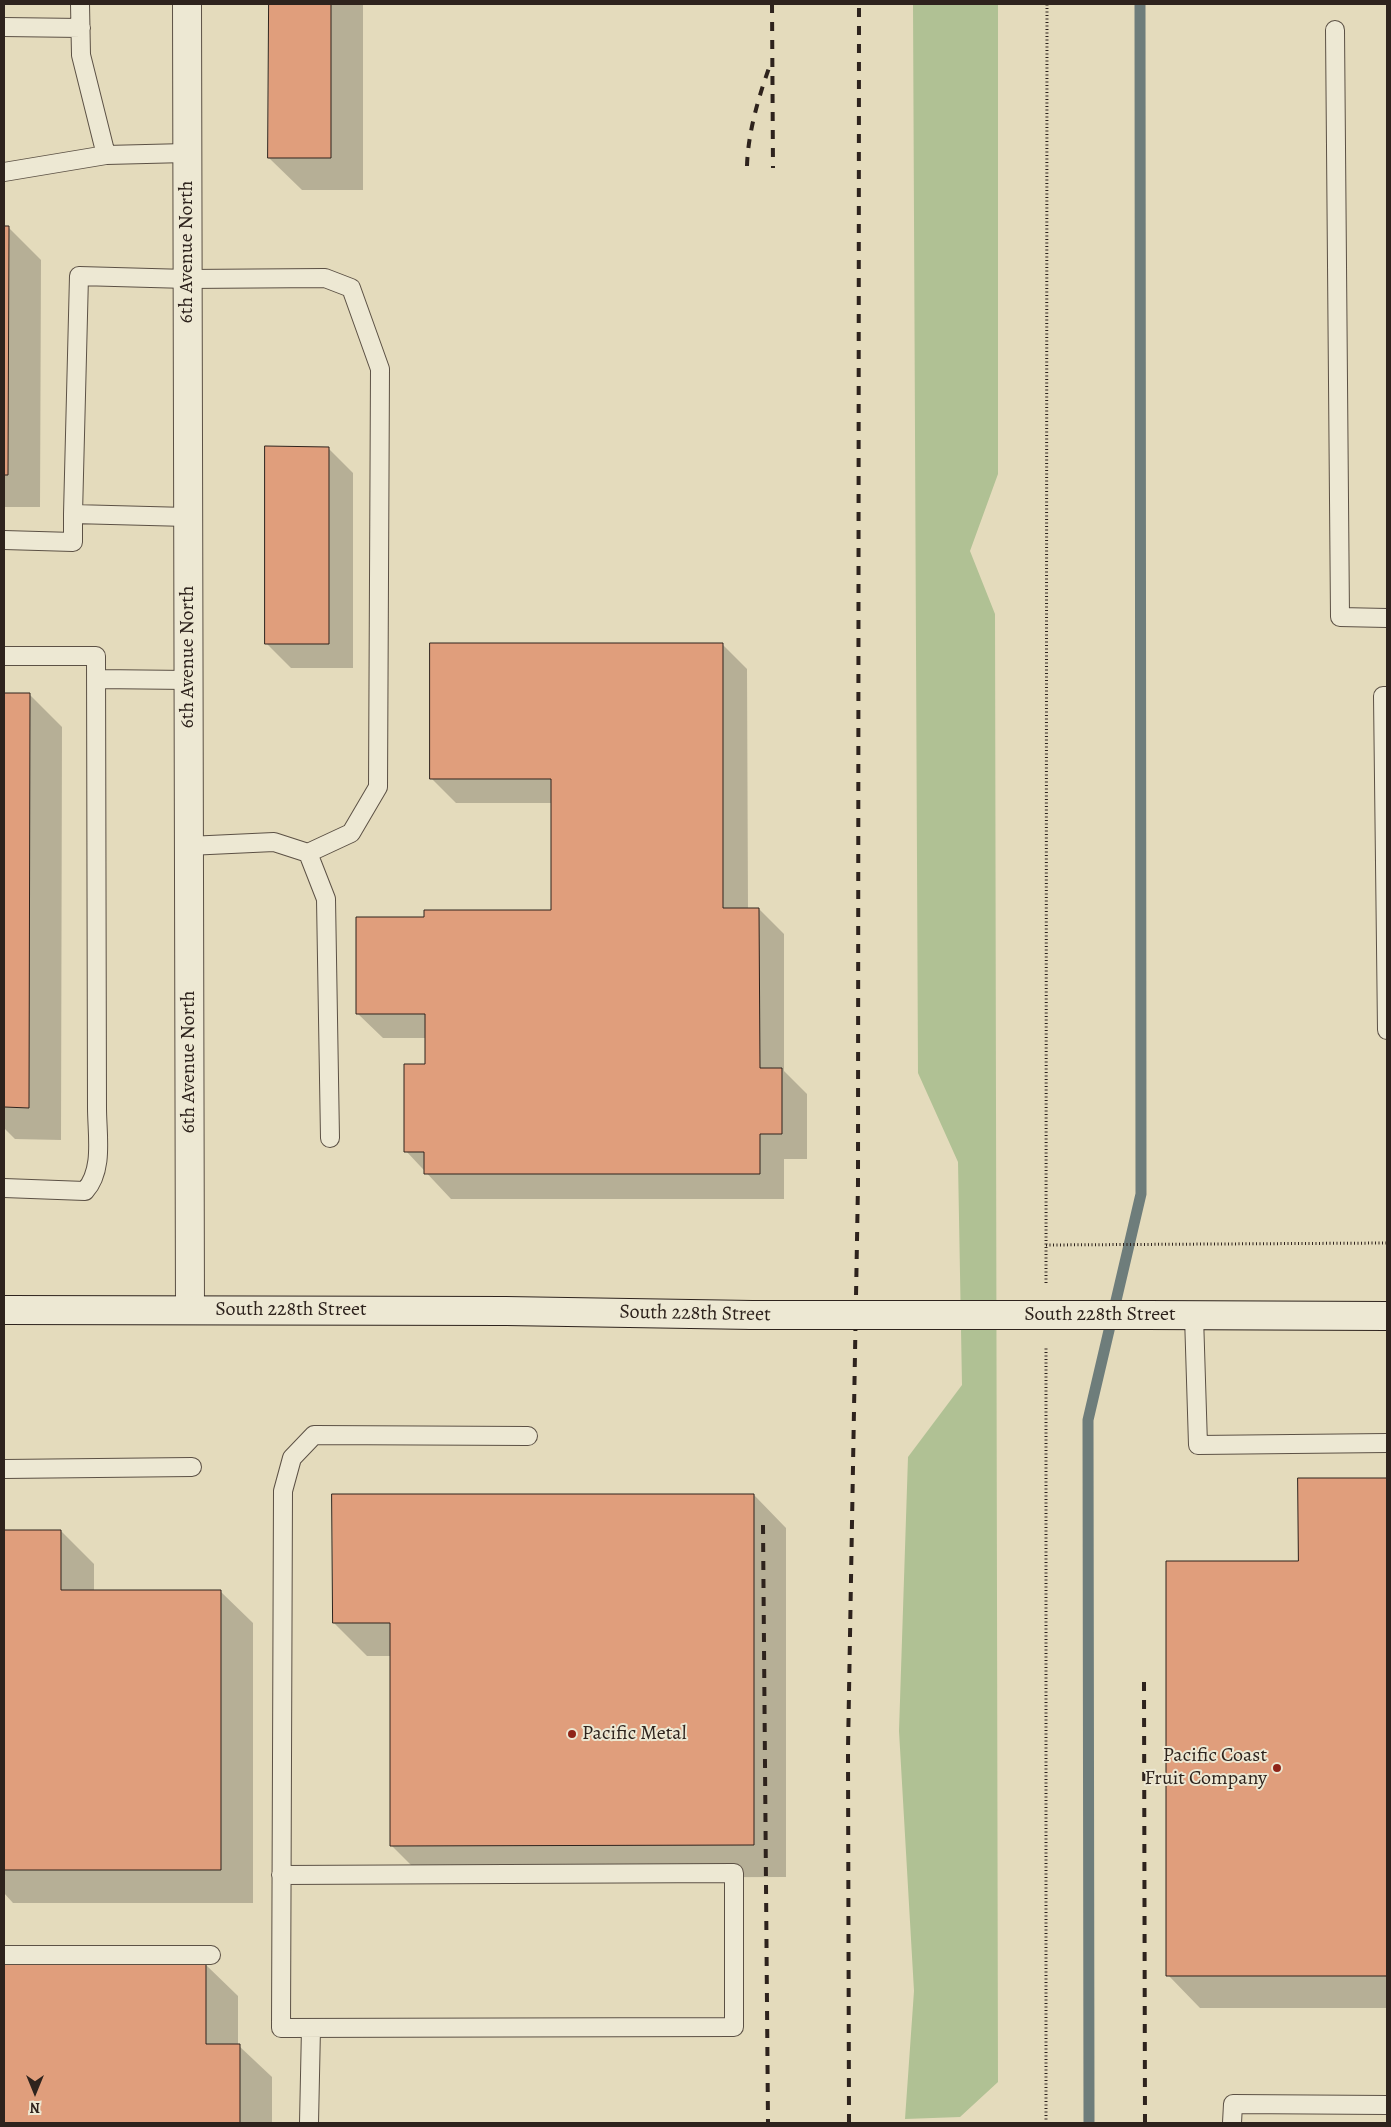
<!DOCTYPE html>
<style>
body{margin:0}
#map{position:relative;width:1391px;height:2127px;overflow:hidden;background:#e4dbbc;font-family:Alegreya,serif}
canvas{display:block}
.frame{position:absolute;inset:0;border:5px solid #2e231d;pointer-events:none}
.north{position:absolute;left:10px;top:2067px;width:50px;height:50px;-webkit-text-stroke:4px #ede8d3;paint-order:stroke;rotate:180deg;font-size:14px;font-weight:700;line-height:20px;text-align:center;color:#2e231d}
.north::after{content:'';display:block;margin:auto;width:18px;height:22px;background:#2e231d;clip-path:polygon(50% 0,100% 100%,50% 72%,0 100%)}
</style>
<div id="map">
<canvas width="1391" height="2127"></canvas>
<div class="frame"></div>
<div class="north">N</div>
</div>
<script>
const ctx = document.querySelector('canvas').getContext('2d');
ctx.lineJoin = 'round';
function fillPath(path, color) { ctx.fillStyle = color; ctx.fill(path, 'evenodd'); }
function trace(path, color, width, dash) { ctx.strokeStyle = color; ctx.lineWidth = width; ctx.lineCap = dash ? 'butt' : 'round'; ctx.setLineDash(dash || []); ctx.stroke(path); }
function drawText(font, color, halo, rows, align = 'center') {
  ctx.font = font + ' Alegreya,serif'; ctx.lineWidth = 4; ctx.setLineDash([]); ctx.textBaseline = 'middle'; ctx.strokeStyle = halo; ctx.fillStyle = color; for (const [text, x, y, turn = 0] of rows) {
    ctx.save(); ctx.translate(x, y); ctx.rotate((+turn || 0) * Math.PI / 180); ctx.textAlign = isNaN(turn) ? turn : align; if (halo) ctx.strokeText(text, 0, 0); ctx.fillText(text, 0, 0); ctx.restore();
  }
}
fillPath(new Path2D(`
 M913,4h85v470l-28,77 25,63 3,1468 -38,35 -55,2 9,-128 -15,-260 9,-274 54,-72 -4,-223 -40,-89z`), '#b0c194');
fillPath(new Path2D(`
 M270,4h93v186h-61l-33,-32z
 M4,227h4l33,33 -1,247h-36z
 M328,448l25,25v195h-62l-25,-25z
 M722,644l25,25 1,240h11l25,25v137l23,23v65h-23v40h-333l-45,-48 20,-86v-27h-43l-26,-25 69,-95 126,-7v-108h-96l-25,-25z
 M4,695h26l32,32 -1,413 -46,-1 -11,-11z
 M1300,1479h87v529h-187l-32,-33 132,-413z
 M754,1495l32,33v349l-362,1 -33,-33v-189h-24l-33,-33z
 M4,1531h57l33,33v27h126l33,32v280h-240l-9,-10z
 M205,1964l33,32v49l34,32v46h-268v-158z`), '#0003');
trace(new Path2D(`
 M1089,2123l-1,-703 53,-226 -1,-1190`), '#6e7d7b', 11);
const building = new Path2D(`
 M269,4h62v154h-63z
 M4,226h5l-1,249h-4z
 M265,446l64,1v197h-64z
 M430,643h293v265h36l1,160h22v66h-22v40h-336v-22h-20v-88h21v-50h-69v-97h68v-7h127v-131h-121z
 M4,693h26l-1,415 -25,-1z
 M1298,1478h89v498h-221v-415h132z
 M332,1494h422v351l-364,1v-223h-57z
 M4,1530h57v60h160v280h-217z
 M206,1962v82h34v79h-236v-159z`);
fillPath(building, '#e09e7c');
trace(building, '#2e231d', 1);
const lane = new Path2D(`
 M80,4l1,51 25,100
 M4,27l77,1
 M1335,30l5,587 47,1
 M4,172l102,-17 80,-2
 M187,517l-114,-3 6,-238 108,3 138,-1 26,10 29,81 -2,418 -27,46 -43,20
 M4,540l69,2v-28
 M4,656h92l1,452c0,27 7,62 -12,83l-81,-3
 M97,679l91,1
 M1387,696h-4l4,334
 M188,846l86,-4 34,11 18,46 4,239
 M1194,1316l4,129 189,-2
 M4,1469l188,-2
 M281,1875l453,-2v154l-453,1 2,-537 9,-33 22,-23 214,1
 M4,1955h207
 M309,2123l2,-95
 M1232,2123l1,-19 154,1`);
const street = new Path2D(`
 M187,4l3,1306`);
const secondary = new Path2D(`
 M4,1310l502,1 246,4
 M1147,1315l240,1`);
trace(lane, '#5c5145', 20);
trace(street, '#5c5145', 30);
trace(secondary, '#2e231d', 30);
trace(new Path2D(`
 M1046,1245l341,-2
 M1046,1283l1,-1279
 M1046,2123v-776`), '#2e231d', 3, [1, 2.5]);
trace(lane, '#ede8d3', 18);
trace(street, '#ede8d3', 28);
trace(secondary, '#ede8d3', 28);
trace(new Path2D(`
 M772,4l1,164
 M747,166c1,-33 11,-67 22,-98
 M763,1525l5,598
 M1144,1682l1,441
 M849,2123l-1,-374 10,-565 1,-1180`), '#2e231d', 4, [9, 9]);
const secondaryBridge = new Path2D(`
 M752,1315h395`);
trace(secondaryBridge, '#2e231d', 30, []);
trace(secondaryBridge, '#ede8d3', 28);
for (const [x, y, r, color] of [
 [572,1734,5,"#8f2418"],
 [1277,1768,5,"#8f2418"]
]) { const dot = new Path2D(); dot.arc(x, y, r, 0, 2 * Math.PI); ctx.fillStyle = color; ctx.fill(dot); trace(dot, '#ede8d3', 2); }
drawText('20px', '#2e231d', '#ede8d3', [
 ["6th Avenue North",187,252,-90],
 ["6th Avenue North",188,657,-90],
 ["6th Avenue North",189,1062,-90],
 ["South 228th Street",291,1310],
 ["South 228th Street",695,1314,1],
 ["South 228th Street",1100,1315]
]);
drawText('20px', '#2e231d', '#ede8d3', [
 ["Pacific Metal",582,1734],
 ["Pacific Coast",1267,1756,"right"],
 ["Fruit Company",1267,1779,"right"]
], 'left');
</script>
